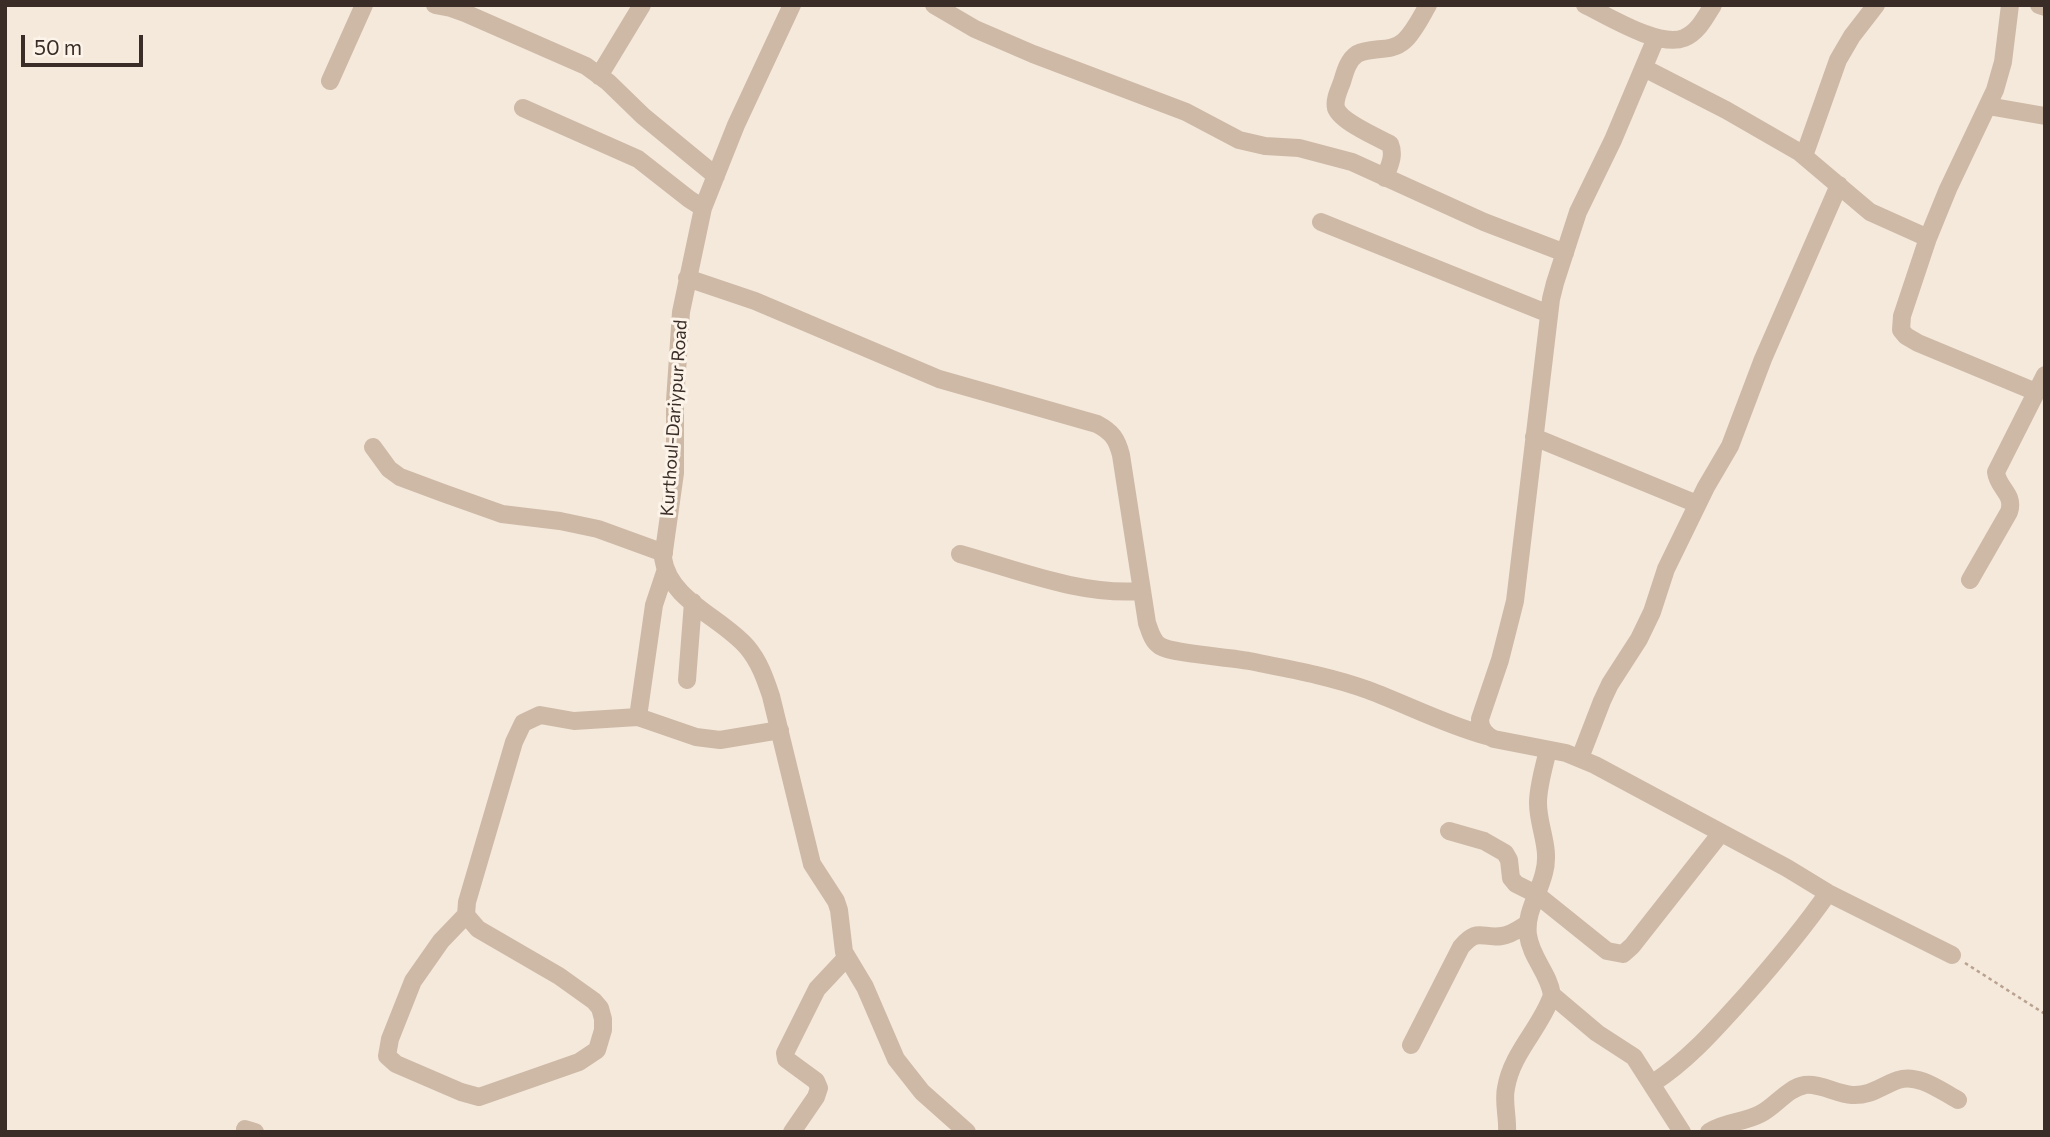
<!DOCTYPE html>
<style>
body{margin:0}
#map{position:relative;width:2050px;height:1137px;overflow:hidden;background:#f5e9dc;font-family:Commissioner,sans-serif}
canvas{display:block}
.frame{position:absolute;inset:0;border:7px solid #3a2d28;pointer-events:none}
.scale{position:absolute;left:21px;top:35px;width:122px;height:32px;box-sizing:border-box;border:4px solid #3a2d28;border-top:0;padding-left:9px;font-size:21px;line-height:24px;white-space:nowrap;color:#3a2d28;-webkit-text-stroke:5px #fcf3e9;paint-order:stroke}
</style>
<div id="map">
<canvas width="2050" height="1137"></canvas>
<div class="frame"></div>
<div class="scale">50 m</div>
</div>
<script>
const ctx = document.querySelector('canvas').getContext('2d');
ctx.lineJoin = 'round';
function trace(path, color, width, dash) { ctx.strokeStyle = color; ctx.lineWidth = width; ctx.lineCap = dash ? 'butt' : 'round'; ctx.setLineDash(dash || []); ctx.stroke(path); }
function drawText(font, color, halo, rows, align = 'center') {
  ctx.font = font + ' Commissioner,sans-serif'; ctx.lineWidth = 6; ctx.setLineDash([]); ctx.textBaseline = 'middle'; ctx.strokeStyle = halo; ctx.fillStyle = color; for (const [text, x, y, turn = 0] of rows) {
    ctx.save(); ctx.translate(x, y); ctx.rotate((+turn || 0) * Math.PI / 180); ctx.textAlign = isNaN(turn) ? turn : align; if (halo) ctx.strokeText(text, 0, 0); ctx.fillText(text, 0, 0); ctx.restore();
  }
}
trace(new Path2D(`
 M1965,963l80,51`), '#baa290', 2.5, [3.5, 3.5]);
trace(new Path2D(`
 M435,5l16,3 14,5 121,53 22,16 35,34 73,60
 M792,5l-56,120 -33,83 -22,104 -6,89v72l-12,85c6,42 58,59 84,89 12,14 18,31 24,49l41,168 24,37 3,9 5,42 21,35 31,72 26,33 45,40
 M934,5l41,24 58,25 153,58 53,28 26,6 34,2 53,14 132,60 81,31
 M1585,5c23,11 74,43 99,33 14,-6 21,-20 29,-33
 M2010,5l-7,57 -8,28 -47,99 -20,49 -26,78 -1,14 5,6 12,7 118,49
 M2039,5l6,2
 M1656,38l-43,102 -35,72 -23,71 -4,16 -36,302 -15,59 -20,59c0,10 5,16 14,20l72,14 29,12 192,103 41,25 124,62
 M1644,68l82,42 73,42 71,60 58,26
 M599,76l43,-71
 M330,81l34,-76
 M1988,106l57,10
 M523,108l115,51 51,40 14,9
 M1804,156l34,-96 14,-24 24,-31
 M1385,178c4,-12 10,-22 5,-34 -12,-6 -50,-23 -54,-36 -2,-8 3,-18 6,-26 3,-10 6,-22 15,-28 15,-8 34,-1 47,-13 10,-9 17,-24 24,-36
 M1321,222l228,92
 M687,278l68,23 184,78 158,45c15,8 20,15 24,31l26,168c3,8 5,18 13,23 13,8 70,11 89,15 40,8 81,15 119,29 40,15 78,35 119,46
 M1534,437l163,67
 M373,447l16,22 11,8 43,16 59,21 58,7 38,8 66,24
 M960,554c58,16 121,42 182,37
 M1970,580l39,-68c6,-18 -11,-23 -13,-40l49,-97
 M687,680l6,-78
 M638,717l16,-112 11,-33
 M1580,758l22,-57 8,-17 29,-45 13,-27 14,-43 40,-82 24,-41 33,-87 76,-174
 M1449,831l35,10 21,12 4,7 2,18 5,6 20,10 71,57 16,3 9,-8 89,-113
 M466,915l-25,26 -28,40 -23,58 -3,17 9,8 65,28 18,5 100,-35 18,-12 6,-20v-11l-3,-11 -6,-7 -35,-25 -81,-47 -12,-14 1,-13 47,-160 9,-19 17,-8 34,6 64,-4 58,20 24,3 60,-10
 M1552,995l45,38 37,24 48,75
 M1411,1045l50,-98c17,-20 20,-8 41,-11 9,-1 17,-7 25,-12
 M1653,1083c37,-24 64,-56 94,-89 29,-33 56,-65 81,-101
 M245,1129l10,3
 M792,1132l24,-35 3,-9 -3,-7 -30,-22 -1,-6 32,-64 30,-32
 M1507,1132c1,-15 -4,-30 -1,-44 6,-36 35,-60 46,-93 -3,-22 -21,-37 -24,-60 -3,-22 11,-41 16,-62 7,-25 -6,-46 -6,-70 0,-17 6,-36 10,-53
 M1709,1132c17,-11 34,-9 51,-18 15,-7 27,-26 45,-29 14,-2 32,9 47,10 19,1 29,-9 46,-15 20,-7 43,11 60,20`), '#ceb9a6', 18);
drawText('18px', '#3a2d28', '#fcf3e9', [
 ["Kurthoul-Dariypur Road",674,418,-86]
]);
</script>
